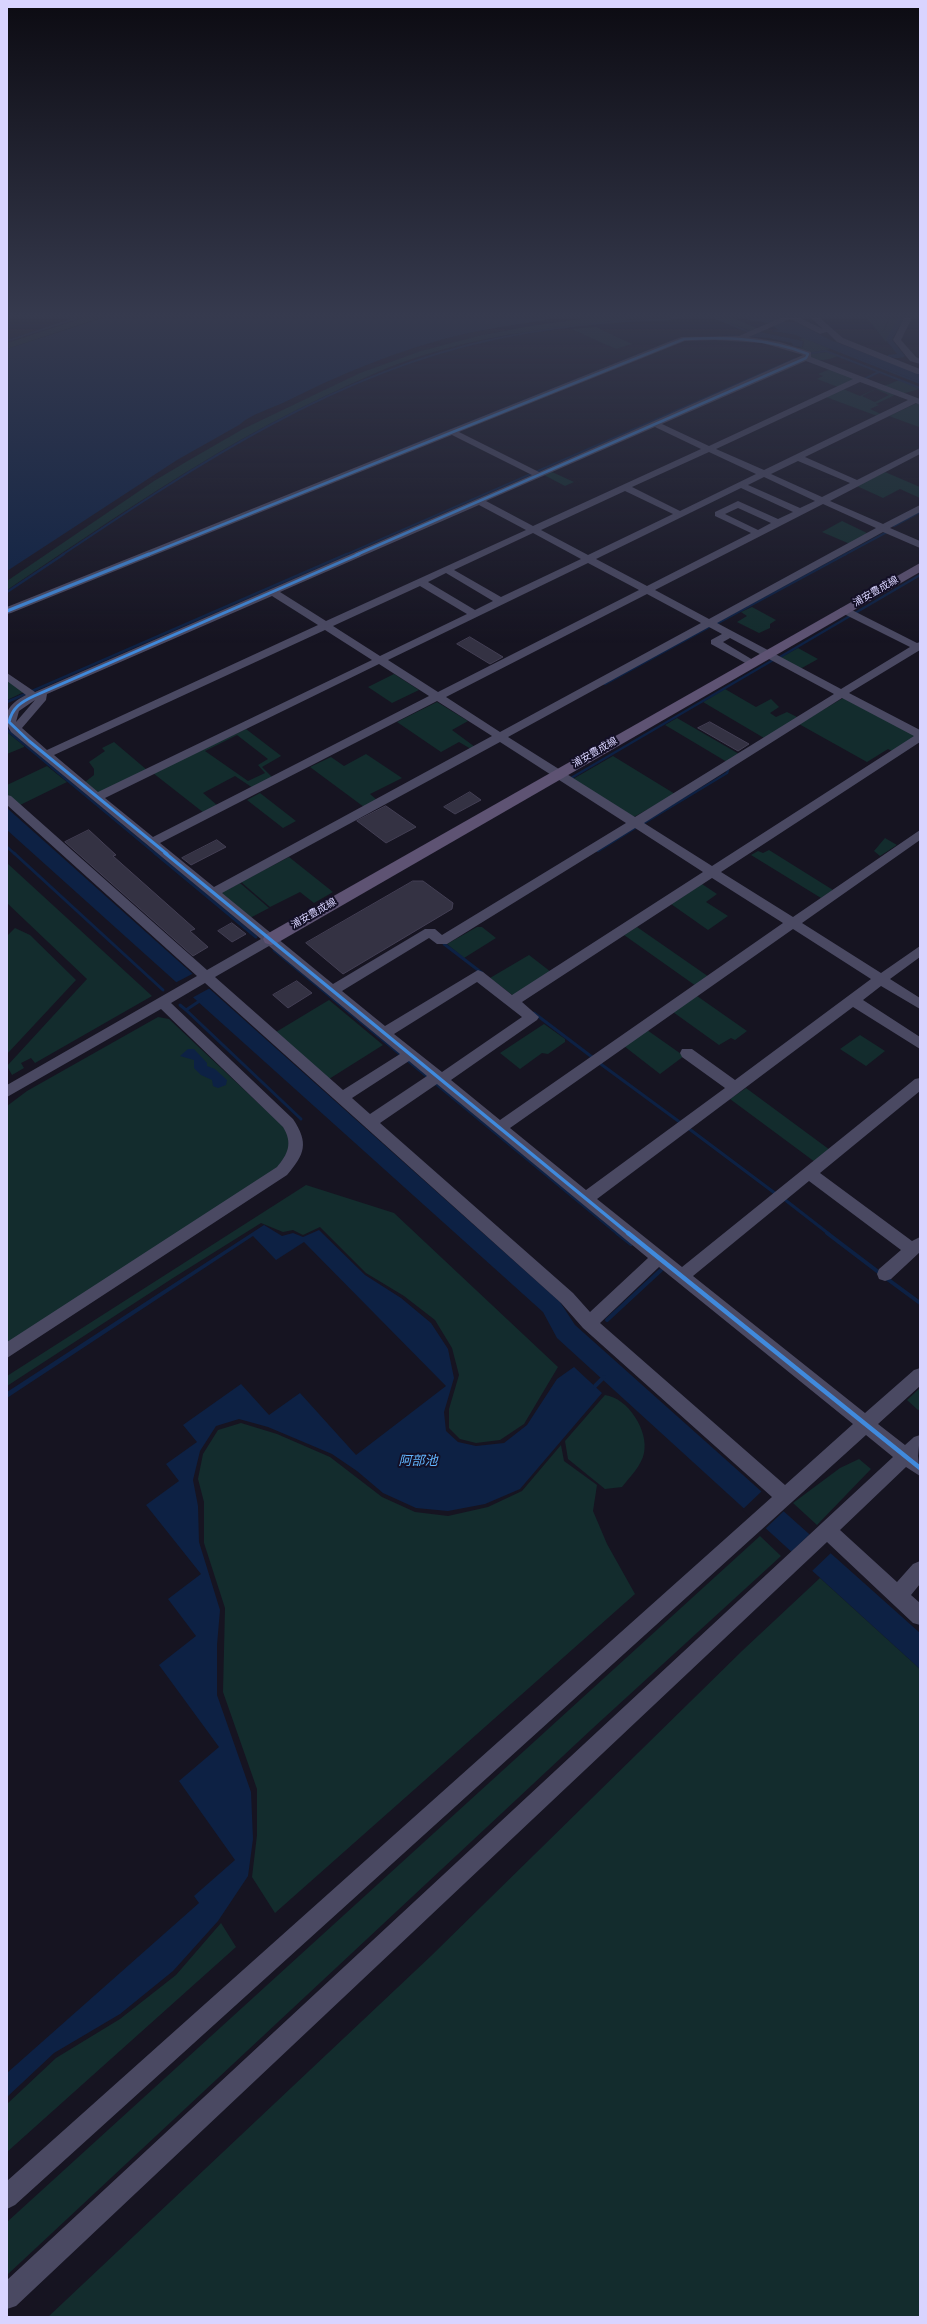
<!DOCTYPE html>
<meta charset="utf-8">
<style>
body{margin:0}
#map{position:relative;width:927px;height:2324px;overflow:hidden;background:#161421;font-family:"Nunito Sans",sans-serif}
canvas{display:block}
.frame{position:absolute;inset:0;border:8px solid #d9d4ff;pointer-events:none}
</style>
<div id="map">
<canvas width="927" height="2324"></canvas>
<div class="frame"></div>
</div>
<script>
const ctx = document.querySelector('canvas').getContext('2d');
ctx.lineJoin = 'round';
function fillPath(path, color) { ctx.fillStyle = color; ctx.fill(path, 'evenodd'); }
function trace(path, color, width, dash) { ctx.strokeStyle = color; ctx.lineWidth = width; ctx.lineCap = dash ? 'butt' : 'round'; ctx.setLineDash(dash || []); ctx.stroke(path); }
function drawText(font, color, halo, rows, align = 'center') {
  ctx.font = font + ' "Nunito Sans","Noto Sans JP",sans-serif'; ctx.lineWidth = 4; ctx.setLineDash([]); ctx.textBaseline = 'middle'; ctx.strokeStyle = halo; ctx.fillStyle = color; for (const [text, x, y, turn = 0] of rows) {
    ctx.save(); ctx.translate(x, y); ctx.rotate((+turn || 0) * Math.PI / 180); ctx.textAlign = isNaN(turn) ? turn : align; if (halo) ctx.strokeText(text, 0, 0); ctx.fillText(text, 0, 0); ctx.restore();
  }
}
fillPath(new Path2D(`
 M83,318h17l-93,31v-6z
 M590,318h53c-71,7 -141,14 -209,34 -39,11 -75,28 -111,45 -112,53 -213,124 -316,193v-9l147,-100 37,-22 52,-30 117,-56 61,-22 61,-16 55,-10z
 M718,318h15l26,11 -8,2z
 M867,318h22l-7,16 8,-16h9l-13,24z
 M596,327l36,17 -16,5 -45,-20z
 M803,338l28,11 -23,4 -12,-5 7,-1 1,-6 -5,-2z
 M827,352l11,4c-10,4 -18,6 -27,2l-1,-4z
 M830,369l26,10 -18,8 -21,-8 6,-3 -5,-2z
 M899,380l21,9 -19,5 -17,-8z
 M878,388l17,7 -19,9 3,1 -9,4 13,6 -6,1 -51,-19 17,-8 17,7zM876,389l13,6 -14,7 -13,-6z
 M917,403l3,1 -1,23 -30,-11z
 M552,472l22,10 -9,4 -21,-11z
 M885,472l35,15v11l-20,-9 -17,9 -26,-12z
 M842,521l27,13 -19,10 -28,-12z
 M752,607l24,13 -6,4v4l-11,5 -22,-11 10,-6 -6,-4z
 M798,648l20,11 -18,10 -20,-11z
 M394,674l25,16 -27,13 -24,-16z
 M7,679l17,13 -17,8z
 M725,689l31,18 15,-8 8,8 -9,6 6,4 11,-5 12,6 -35,20 -61,-36z
 M843,698l73,38 -24,15 -4,-2 -21,13 -68,-38z
 M437,702l31,19 -16,9 23,17 -4,2 -12,-7 -18,10 -44,-30z
 M677,718l62,36 -12,8 -62,-37z
 M246,729l34,26 1,1 -19,11 11,11 -20,10 -18,-12 -32,17 15,13 -14,7 -51,-40zM237,735l31,24 -10,6 7,8 -17,8 -43,-30z
 M7,732l17,14v1l-17,7z
 M114,742l33,28 -48,23 -14,-11 9,-7v-6l-5,-7 16,-11 -3,-3z
 M366,754l36,24 -32,16 7,6 -13,7 -54,-40 21,-10 13,9z
 M613,756l62,38 -41,23 -61,-38z
 M47,766l20,16 -49,24 -11,-10v-11z
 M260,793l36,28 -13,7 -36,-28z
 M885,838l12,7 -17,11 -6,-5z
 M769,850l64,40 -12,8 -70,-43 7,-4 5,2z
 M289,857l44,35 -19,11 -14,-11 -30,15 -29,-25z
 M7,863l145,133 -117,67 -4,-5 -10,5 3,5 -12,7 -5,-9 80,-87 -80,-76z
 M240,883l29,25 -19,10 -30,-25z
 M702,884l15,10 -11,8 22,14 -20,14 -37,-26z
 M477,927h5l14,11 -32,20 -17,-14z
 M637,927l72,50 -13,9 -72,-51z
 M15,928l15,7 46,45 -69,74v-118z
 M529,955l22,17 -36,25 -25,-19z
 M697,996l50,35 -12,9 -4,-2 -12,7 -46,-33z
 M329,1000l54,45 -54,34 -53,-47z
 M158,1017l11,2 119,112 5,14 -17,25 -269,173v-237l20,-15z
 M544,1024l21,15v3l-17,12 -6,-1 -22,16 -20,-16z
 M647,1030l37,26 -24,18 -36,-28z
 M860,1035l25,16 -19,15 -26,-17z
 M746,1088l84,62 -15,12 -85,-63z
 M306,1185l88,28 164,154 -34,57 -24,16 -24,3 -16,-4 -11,-11v-19l10,-34 -7,-27 -17,-28 -31,-24 -38,-23 -46,-46 -17,8 -10,-5 -10,2 -22,-9 -88,55 -166,108v-10z
 M920,1388v21l-2,1 -11,-10z
 M605,1395c23,3 44,36 39,58 -2,12 -15,25 -22,34l-17,2 -37,-30 -3,-18z
 M241,1423l36,11 53,23 52,40 33,15 33,4 40,-9 34,-16 39,-46 3,16 33,24 -4,26 14,33 28,50 -360,319 -23,-36 5,-42v-46l-34,-97 2,-84 -21,-65v-41l-6,-23 5,-25 15,-24z
 M859,1459l12,10 -54,56 -24,-22 47,-35z
 M760,1536l21,20 -188,172 -586,547v-53z
 M820,1578l100,91v648h-872l383,-361 312,-306z
 M221,1923l15,24 -229,205v-48l49,-46 64,-39 56,-44z`), '#132c2d');
fillPath(new Path2D(`
 M74,318h7l-74,24v-2z
 M102,318h452c-25,5 -50,8 -75,13 -66,13 -130,39 -190,69 -16,8 -38,14 -50,25l-62,35 -170,111v-222z
 M744,318h32l5,4h14l38,19 87,33v8l-118,-46 -30,-5 6,-1c-11,-11 -21,-7 -34,-12z
 M760,332l43,9 -1,6 -9,-1 -1,-3 -24,-5 -19,-1z
 M7,808l553,494 15,23 345,308v36l-363,-331 -14,-26 -536,-482z
 M188,1049h6l13,14v3l8,3 12,11 -1,5 -8,3 -5,-2 -1,-6 -11,-5 -7,-7v-8l-14,-4z
 M264,1225l18,11 11,-3 10,4 16,-7 46,45 36,23 30,25 17,26 6,29 -10,34 2,19 12,11 18,4 28,-3 23,-18 30,-46 17,-12 28,26 -82,96 -35,15 -37,7 -32,-3 -33,-15 -26,-22 -25,-17 -64,-27 -29,-8 -23,7 -16,25 -7,29 5,26 1,36 21,68 -3,35v50l34,97 2,47 -5,37 -30,45 -45,50 -53,43 -66,39 -47,44v-24l192,-170 -5,-7 41,-36 -56,-79 40,-34 -60,-82 37,-29 -28,-37 33,-25 -55,-69 33,-24 -13,-17 31,-22 -14,-17 58,-41 28,31 31,-22 56,62 90,-69 -142,-144 -28,18 -23,-24 -246,162v-6z`), '#0d2144');
fillPath(new Path2D(`
 M194,973l16,15 -20,11 -17,-15z
 M763,1490l22,20 -21,20 -22,-20z
 M811,1533l21,19 -21,20 -21,-19z`), '#161421');
trace(new Path2D(`
 M716,318l33,14
 M798,335l122,48
 M717,337l21,-1
 M806,354l20,-3 94,37
 M864,379l15,-7
 M388,455l287,-115
 M894,526l26,-14
 M62,555c134,-90 272,-182 432,-216 39,-8 80,-14 120,-17 21,-2 43,-1 64,-4
 M345,555l450,-196
 M844,555l43,-23`), '#0d2144', 2);
trace(new Path2D(`
 M7,592l57,-38
 M716,624l130,-70
 M780,657l140,-82
 M605,684l106,-58
 M7,702l340,-148
 M7,730l149,124
 M571,778l202,-118
 M644,823l83,-50 2,-6
 M7,847l8,7
 M598,851l37,-23`), '#0d2144', 2.5);
trace(new Path2D(`
 M14,853l149,137
 M155,853l101,84
 M444,944l38,29
 M274,950l344,284
 M201,1000l-15,10 115,109
 M180,1005l6,5
 M534,1013l58,44
 M598,1062l83,61
 M688,1128l88,66
 M784,1199l45,35`), '#0d2144', 3);
trace(new Path2D(`
 M617,1233l14,11
 M827,1233l54,41
 M886,1278l34,25
 M607,1320l54,-50
 M595,1386l9,-9`), '#0d2144', 4);
fillPath(new Path2D(`
 M898,318h6l-12,22 13,16c-4,3 -12,2 -17,1v-2l9,-1 -11,-14z`), '#0d2144');
const building = new Path2D(`
 M470,637l33,20 -13,7 -33,-20z
 M710,722l39,22 -11,7 -40,-23z
 M470,792l11,8 -26,14 -11,-7z
 M386,806l30,21 -30,16 -29,-22z
 M89,830l27,25 -3,1 82,73 -5,2 18,16 -15,9 -128,-114z
 M217,840l9,7 -35,18 -9,-7z
 M413,881h10l30,22 -1,6 -109,65 -37,-31z
 M232,923l14,11 -14,8 -14,-11z
 M297,981l15,12 -24,15 -15,-13z`);
fillPath(building, '#343243');
trace(building, '#433f54', 1);
fillPath(new Path2D(`
 M780,318h20l23,11 -12,-11h9l23,20 77,31v5h-3l-80,-32 -10,-10 -7,2 -30,-15 -41,18 31,5 31,10v5l109,42v6l-4,-2 -111,54 52,23 63,-32v6l-90,47 53,23 37,-19v7l-30,16 30,13v7l-37,-16 -166,91 124,66 69,-42 -70,-35v-4h8l69,35 3,-1v8l-71,43 71,37v12l-199,130 72,45 127,-87v10l-118,83 79,50 39,-27v11l-30,22 30,19v11l-39,-23 -18,14 57,37v12l-67,-42 -256,192 85,68 233,-188 5,-1v13l-100,82 92,68 8,-4v15l-29,27 -6,2 -6,-2 -2,-5 2,-5 22,-19 -92,-69 -116,95 172,137 49,-43 6,-2v18l-42,38 27,21 9,-8 6,-2 -2,21 2,20 -14,-9 -66,63 57,52 16,-18 7,-3v23l-9,11 9,8v22l-7,-2 -86,-81 -811,764 -9,3v-29l886,-823 -27,-22 -851,770 -8,4v-28l765,-684 -189,-169 -22,-25 -356,-320 -34,20 122,116c16,24 12,35 -6,56l-280,183v-16l270,-175c11,-13 16,-24 6,-40l-122,-118 -154,88v-12l190,-109 -190,-171v-10l4,1 196,174 54,-31 -250,-207c-10,-17 -3,-28 15,-37l-19,-14v-8l28,19 497,-217 -80,-40 -441,178 -4,1v-7l674,-270 58,-1zM715,340l47,3 41,12 -264,117 -80,-40 226,-91zM806,361l47,18 -144,67 -47,-22zM860,382l48,18 -144,70 -48,-21zM655,427l46,22 -168,77 -47,-25zM709,452l47,22 -76,37 -48,-24zM798,461l52,22 -28,14 -51,-23zM764,477l51,24 -15,7 -52,-23zM741,488l52,24 -15,7 -40,-18 -23,11v4l36,17 -104,53 -51,-27zM625,491l48,23 -85,41 -47,-25zM823,504l53,24 -167,91 -54,-29zM479,505l47,25 -200,91 -46,-29zM738,508l33,15 -13,7 -33,-16zM533,533l48,26 -80,38 -47,-27zM588,563l51,27 -201,102 -50,-32zM446,573l47,28 -18,9 -47,-28zM420,586l47,28 -87,42 -47,-30zM647,594l54,29 -201,109 -54,-35zM272,596l46,29 -271,125 -25,-22 24,-28 1,-6zM709,627l13,7 -11,6v4l38,21 4,1 5,-3 -35,-21 7,-4 104,56 -199,123 -127,-80zM325,630l47,30 -274,132 -44,-37zM379,664l50,32 -276,141 -48,-39zM842,698l72,38 -202,130 -68,-43zM35,700l-19,22 3,-11zM437,701l55,35 -278,151 -54,-44zM500,742l126,81 -184,112 -7,-6h-10l-92,55 -111,-91zM635,828l68,44 -191,123 -29,-23 -5,-2 -93,56 -43,-35 87,-53 8,6h10zM712,878l71,45 -283,197 -49,-40 86,-60 2,-3 -17,-15zM793,929l78,50 -136,101 -43,-31h-10l-2,4 2,4 43,31 -139,102 -76,-62zM269,946l131,108 -57,36 -128,-113zM477,982l45,35 -80,55 -48,-38zM409,1061l18,15 -57,38 -18,-16zM437,1084l211,174 -58,54 -17,-19 -193,-170zM659,1267l194,157 -68,61 -185,-162z
 M904,318h8l-11,22 15,17 4,2v5l-10,-3 -17,-21z`), '#4a4962');
fillPath(new Path2D(`
 M920,563v9l-643,371 -6,2 -6,-2 -2,-4 2,-4z`), '#5e5373');
trace(new Path2D(`
 M147,555l537,-216c43,-2 83,-1 124,15l-2,4 -450,197`), '#408adc', 2.5);
trace(new Path2D(`
 M7,611l142,-57
 M167,854l-138,-113 -20,-19c3,-14 12,-20 25,-26l325,-142`), '#408adc', 3);
trace(new Path2D(`
 M165,853l464,381`), '#408adc', 3.5);
trace(new Path2D(`
 M628,1233l292,235`), '#408adc', 4.5);
const sky = ctx.createLinearGradient(0, 0, 0, 644);
sky.addColorStop(0, '#0c0b12');
sky.addColorStop(0.49, '#363a4e');
sky.addColorStop(1, '#363a4e00');
ctx.fillStyle = sky;
ctx.fillRect(0, 0, 927, 644);
drawText('10px', '#d9d4ff', '#130f26', [
 ["浦安豊成線",876,592,-30],
 ["浦安豊成線",595,753,-30],
 ["浦安豊成線",314,914,-30]
]);
drawText('italic 13px', '#62b6ff', '#130f26', [
 ["阿部池",418,1462]
]);
</script>
